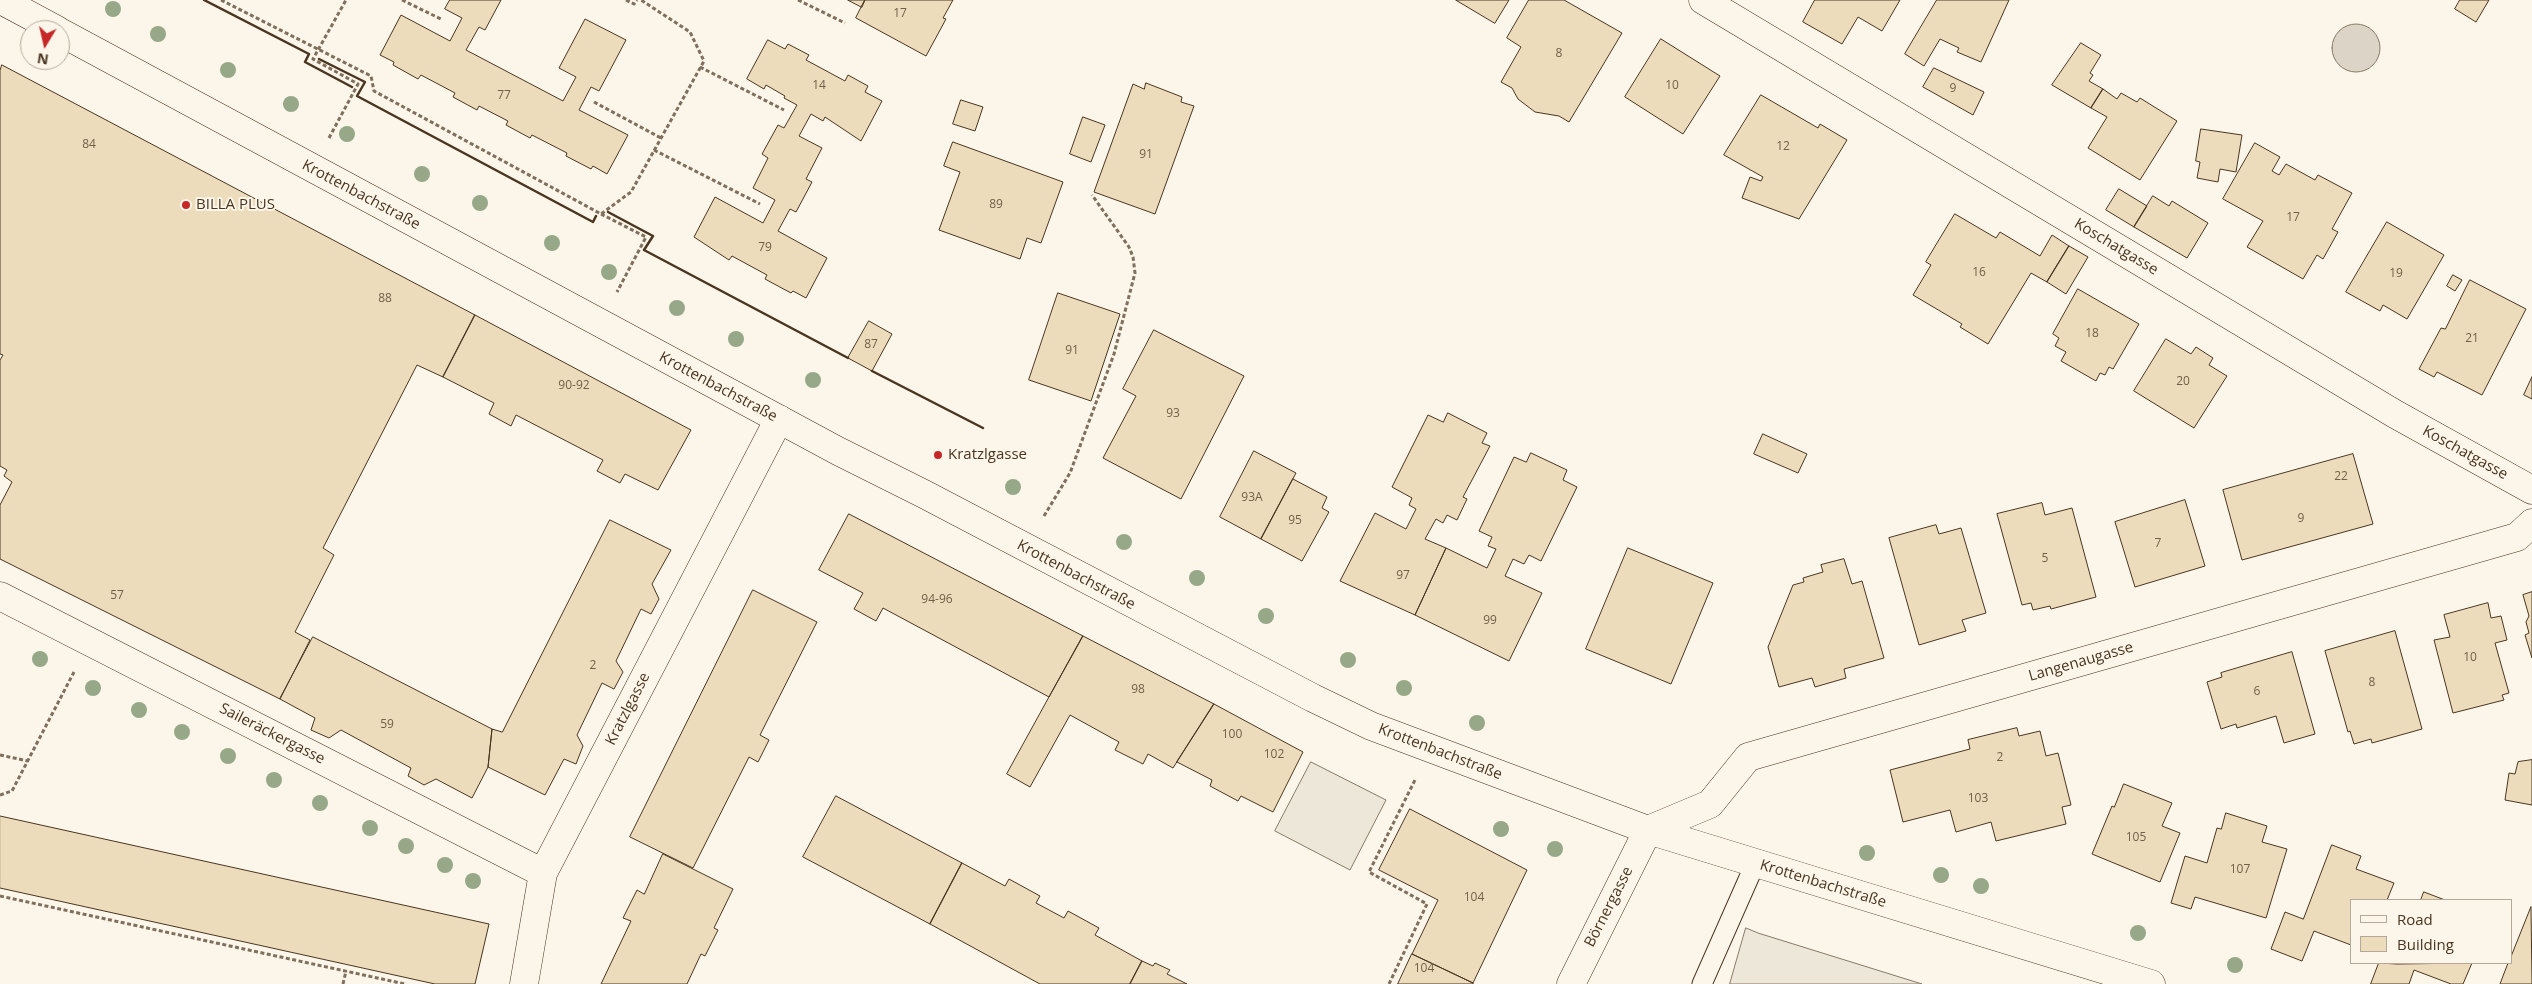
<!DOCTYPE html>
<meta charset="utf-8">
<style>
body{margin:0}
#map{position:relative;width:2532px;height:984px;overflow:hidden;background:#fbf6e9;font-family:"Open Sans",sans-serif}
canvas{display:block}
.legend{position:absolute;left:2350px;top:899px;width:162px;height:65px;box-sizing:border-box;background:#fbf6e9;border:1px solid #b4a999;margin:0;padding:6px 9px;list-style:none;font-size:15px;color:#4a3520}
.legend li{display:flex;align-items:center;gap:10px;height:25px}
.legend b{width:25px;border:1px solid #b4a999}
.north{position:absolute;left:20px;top:20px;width:50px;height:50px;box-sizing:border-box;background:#fbf6e9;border:1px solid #b4a999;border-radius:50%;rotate:189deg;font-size:14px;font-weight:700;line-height:20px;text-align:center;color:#4a3520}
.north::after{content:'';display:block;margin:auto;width:18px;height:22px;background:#c62828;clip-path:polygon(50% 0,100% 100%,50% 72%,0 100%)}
</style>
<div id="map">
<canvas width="2532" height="984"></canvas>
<ul class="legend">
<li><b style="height:6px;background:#fbf6e9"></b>Road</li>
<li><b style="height:14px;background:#ecdcbc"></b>Building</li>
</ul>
<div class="north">N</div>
</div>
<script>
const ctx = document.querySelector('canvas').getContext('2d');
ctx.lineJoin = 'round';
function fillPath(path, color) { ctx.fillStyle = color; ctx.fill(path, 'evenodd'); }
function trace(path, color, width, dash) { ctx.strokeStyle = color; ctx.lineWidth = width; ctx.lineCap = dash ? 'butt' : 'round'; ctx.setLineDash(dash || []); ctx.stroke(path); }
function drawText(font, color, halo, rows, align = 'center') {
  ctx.font = font + ' "Open Sans",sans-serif'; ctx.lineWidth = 4; ctx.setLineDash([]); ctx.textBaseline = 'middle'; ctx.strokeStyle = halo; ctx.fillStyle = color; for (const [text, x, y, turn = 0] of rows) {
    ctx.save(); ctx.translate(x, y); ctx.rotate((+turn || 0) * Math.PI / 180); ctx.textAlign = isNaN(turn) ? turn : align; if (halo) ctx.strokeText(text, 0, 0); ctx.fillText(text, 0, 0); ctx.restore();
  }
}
const parking = new Path2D(`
 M1311,762l75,38 -36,70 -75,-39z
 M1746,928l12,5 164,51h-192z`);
fillPath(parking, '#ede7d9');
trace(parking, '#887966', 1);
const water = new Path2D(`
 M2332 48a24 24 0 1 1 48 0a24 24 0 1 1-48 0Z`);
fillPath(water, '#dcd4c6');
trace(water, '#887966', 1);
const building = new Path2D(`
 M450,0h51l-16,30 -6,-3 -13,23 97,51 13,-24 -17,-9 26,-49 41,21 -27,51 -8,-4 -12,23 49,25 -21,39 -14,-8 -2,3 -25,-13 1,-3 -35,-18 -2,3 -24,-13 2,-4 -29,-15 -2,4 -24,-13 2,-4 -34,-18 -3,4 -25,-14 1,-3 -14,-7 21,-40 49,26 12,-23 -17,-9z
 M848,0h17l-3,7z
 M865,0h88l-10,18 3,1 -20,37 -70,-38z
 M1456,0h53l-14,23z
 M1529,0h35l58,33 -53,89 -10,-6 -24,-4 -17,-13 -6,-11 -11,-6 20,-35 -14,-9z
 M1815,0h85l-18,31 -24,-14 -16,27 -39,-22z
 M1937,0h72l-28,62 -24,-10 2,-4 -19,-9 -16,27 -19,-12z
 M2460,0h29l-13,22 -21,-13z
 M1661,39l59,37 -37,58 -58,-37z
 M768,40l17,9 3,-5 21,11 -3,5 39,21 3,-6 20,11 -3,6 17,9 -21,40 -36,-24 -2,4 -12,-7 -12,22 23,12 -16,31 6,3 -16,30 -6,-3 -12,22 49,27 -21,40 -13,-7 -2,2 -26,-14 2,-4 -35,-19 -3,4 -35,-23 21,-40 48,26 12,-23 -22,-12 15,-30 -6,-4 16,-29 6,3 13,-23 -13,-7 1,-2 -19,-11 -2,4 -17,-10z
 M2081,43l20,12 -11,18 3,2 -4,6 14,8 -12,19 -39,-23z
 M2,65l473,250 -32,62 -26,-12 -94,183 11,7 -39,77 15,8 -30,59 -280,-140v-54l12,-23 -8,-6 3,-6 -7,-4v-106l3,-5 -3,-1v-283z
 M1934,68l50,24 -11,23 -50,-28z
 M1146,83l36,14 -1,5 13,4 -39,108 -61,-22 39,-108 11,5z
 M2103,89l14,10 4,-6 16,9 3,-4 37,23 -37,59 -52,-32 19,-31 -16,-9z
 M1761,95l57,33 2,-4 27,16 -48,79 -57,-21 8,-21 11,4 2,-4 -39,-22z
 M961,100l22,7 -8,24 -22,-7z
 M1083,117l22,8 -14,37 -21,-8z
 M2201,129l41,6 -6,37 -16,-3 -2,13 -21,-4 3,-16 -4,-1z
 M953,142l110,40 -22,61 -14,-5 -7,21 -81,-29 21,-58 -16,-6z
 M2255,143l25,14 -8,14 7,4 7,-11 29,16 3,-5 34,18 -20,36 6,3 -15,27 -6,-4 -14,24 -56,-32 16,-26 -40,-22z
 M2119,189l28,17 -13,21 -28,-17z
 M2153,196l16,10 3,-5 36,22 -21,35 -53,-31z
 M1955,214l41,24 4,-6 40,24 12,-21 17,11 -22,36 -16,-9 -43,71 -28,-17 2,-3 -49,-29 18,-30 -5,-3z
 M2387,222l57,33 -37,64 -24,-14 -3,6 -34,-19z
 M2069,246l19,11 -22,37 -19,-12z
 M2453,275l9,5 -7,11 -8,-5z
 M2470,280l56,29 -44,86 -45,-23 -3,5 -15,-8 22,-41 4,1z
 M2078,289l61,35 -26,45 -4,-2 -4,8 -5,-2 -4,8 -35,-20 5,-9 -11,-6 4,-8 -6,-4z
 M1058,293l62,21 -29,87 -62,-21z
 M475,315l216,115 -33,60 -33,-16 -5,9 -23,-12 6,-11 -87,-45 -5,11 -22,-12 5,-11 -51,-26z
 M869,321l23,13 -20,37 -24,-13z
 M1154,330l90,46 -63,123 -78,-41 33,-62 -13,-7z
 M2166,339l25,15 5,-7 17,11 -4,7 18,11 -33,52 -60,-37z
 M2532,377v22l-8,-4z
 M1448,413l39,20 -5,10 8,3 -27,51 4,2 -10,21 -10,-5 -4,8 -7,-4 -11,20 21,9 -31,67 -75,-34 35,-68 31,16 10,-20 -7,-4 3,-7 -20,-11 36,-72 15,7z
 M1763,434l44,20 -9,19 -44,-19z
 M1254,451l42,22 -35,66 -41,-22z
 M1531,453l36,17 -4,10 14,7 -36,74 -12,-6 -5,9 -11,-5 -8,17 37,17 -33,68 -94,-46 31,-67 41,20 9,-19 -8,-3 4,-9 -13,-6 35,-74 12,5z
 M2353,454l20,70 -131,36 -19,-70z
 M1293,479l34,18 -5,11 7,4 -27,49 -41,-22z
 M2185,500l20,66 -70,21 -20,-65z
 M2042,503l3,12 27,-7 24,89 -45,12 -1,-3 -17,4 -2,-7 -9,2 -25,-91z
 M849,514l234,122 -34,61 -166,-89 -7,13 -22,-12 9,-16 -44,-23z
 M610,520l61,30 -19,34 7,15 -8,15 -10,-5 -25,52 7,11 -9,17 -12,-6 -25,52 6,11 -7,18 -12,-5 -19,36 -57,-28 4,-38 10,3z
 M1936,525l3,9 22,-6 25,85 -24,7 4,11 -47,14 -30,-107z
 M1628,548l85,35 -42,101 -85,-35z
 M1844,559l8,25 10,-3 22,77 -40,11 2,9 -31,9 -3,-9 -33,9 -11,-40 25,-62 11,-3 -1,-4 20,-6 -2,-7z
 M753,590l64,32 -57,113 9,5 -11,22 -9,-5 -56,111 -63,-31z
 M2532,592v66l-7,-23 4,-2 -3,-11 3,-6 -6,-21z
 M2488,603l3,15 10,-2 6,24 -12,3 14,50 -7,2 2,5 -51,13 -19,-73 16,-3 -6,-22z
 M2395,631l27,98 -50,14 -1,-4 -17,5 -4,-13 -2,1 -23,-81z
 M1083,636l131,68 -41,64 -25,-14 -5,10 -28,-14 4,-8 -49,-27 -40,72 -23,-13z
 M313,637l179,92 -4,38 -16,31 -36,-19 -12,6 -16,-9 3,-8 -70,-38 -12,8 -18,-8 4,-12 -35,-19z
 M2292,652l23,82 -31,9 -8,-27 -39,12 -1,-4 -15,5 -14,-47 15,-5 -1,-4z
 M1214,704l89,48 -30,60 -32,-16 -3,5 -28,-15 2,-6 -35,-18z
 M2017,728l2,8 21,-5 6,25 12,-3 13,52 -9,2 4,17 -70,17 -5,-19 -35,10 -6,-22 -47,12 -13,-52 80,-21 -2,-9z
 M2532,760v45l-27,-5 4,-27 6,1 3,-12z
 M2124,784l48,19 -10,23 18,7 -20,49 -68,-28 20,-48 2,1z
 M836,796l126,67 -32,61 -127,-67z
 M1410,809l117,61 -54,113 -61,-29 26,-54 -59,-30z
 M2226,813l41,13 -5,16 25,7 -21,69 -71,-21 -4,12 -20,-6 14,-47 22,7 10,-35 4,1z
 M0,816l489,108 -14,60h-40l-435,-96z
 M2332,845l29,11 -5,13 38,14 -7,17h-36v45l-37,-14 -12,30 -31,-12 14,-37 18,7z
 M663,854l70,35 -19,39 4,2 -13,26 -4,-2 -14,30h-86l30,-63 -8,-3 14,-28 7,4z
 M962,863l43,23 4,-7 31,17 -4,7 28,15 4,-7 31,17 -4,7 47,26 -12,23h-90l-110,-60z
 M2424,892l21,8h-24z
 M2531,907l1,77h-32l8,-21h3v-6z
 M1412,954l61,29v1h-75z
 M1142,961l11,5 2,-3 15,7 -3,4 20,10h-57z
 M2379,963l18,1 75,-1 -9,21h-12l-37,-14 -5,14h-38z`);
fillPath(building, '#ecdcbc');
trace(building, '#4a3520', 1);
const service = new Path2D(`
 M1702,984l53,-120`);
const minor = new Path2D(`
 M1703,0l692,414 137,76
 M0,596l543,277
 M524,984l19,-111 236,-454
 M1571,984l77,-154 62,-26 38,-47 769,-220 15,-14`);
const secondary = new Path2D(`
 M1,0l56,30
 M60,32l778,419 86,43 389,204 58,28 277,104 503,154`);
trace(service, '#4a3520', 21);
trace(minor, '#4a3520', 29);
trace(secondary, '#4a3520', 29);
trace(new Path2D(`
 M221,0l150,76 3,15 227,123 30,-22 73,-131 -14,-29 -49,-32
 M402,0l39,19
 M626,0l8,4 3,-4
 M798,0l47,23
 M700,67l84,43
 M594,102l67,36
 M329,138l29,-54 -45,-25 33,-59
 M654,150l106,54
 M601,214l45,23 -29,55
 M1044,516l26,-43 44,-119 21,-81 -2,-16 -4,-10 -37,-52
 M0,755l28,6
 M0,795l12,-4 62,-119
 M0,896l405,88
 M343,984l3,-13
 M1389,984l38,-80 -58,-32 46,-92`), '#7f6f5c', 3, [4, 2.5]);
trace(service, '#fbf6e9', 19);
trace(minor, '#fbf6e9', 28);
trace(secondary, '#fbf6e9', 28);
trace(new Path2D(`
 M204,0l105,54 -4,8 47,25
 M319,59l46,23 -8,14 236,126 3,-6
 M608,212l45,24 -9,14 204,108
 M872,371l111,57`), '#4a3520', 2.5);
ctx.fillStyle = '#96a887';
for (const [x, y] of [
 [113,9],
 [158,34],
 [228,70],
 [291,104],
 [347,134],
 [422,174],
 [480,203],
 [552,243],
 [609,272],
 [677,308],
 [736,339],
 [813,380],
 [1013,487],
 [1124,542],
 [1197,578],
 [1266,616],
 [40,659],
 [1348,660],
 [93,688],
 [1404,688],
 [139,710],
 [1477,723],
 [182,732],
 [228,756],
 [274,780],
 [320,803],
 [370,828],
 [1501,829],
 [406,846],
 [1555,849],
 [1867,853],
 [445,865],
 [1941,875],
 [473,881],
 [1981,886],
 [2138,933],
 [2235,965]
]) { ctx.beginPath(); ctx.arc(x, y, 8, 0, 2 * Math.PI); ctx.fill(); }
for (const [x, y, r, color] of [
 [186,205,5,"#c62828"],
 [938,455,5,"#c62828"]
]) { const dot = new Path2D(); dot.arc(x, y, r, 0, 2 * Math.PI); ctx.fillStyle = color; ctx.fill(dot); trace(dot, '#fbf6e9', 2); }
drawText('12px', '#725f47', null, [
 ["17",900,14],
 ["8",1559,54],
 ["14",819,86],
 ["10",1672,86],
 ["9",1953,89],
 ["77",504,96],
 ["84",89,145],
 ["12",1783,147],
 ["91",1146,155],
 ["89",996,205],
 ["17",2293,218],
 ["79",765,248],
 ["16",1979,273],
 ["19",2396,274],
 ["88",385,299],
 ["18",2092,334],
 ["21",2472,339],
 ["87",871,345],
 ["91",1072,351],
 ["20",2183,382],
 ["90-92",574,386],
 ["93",1173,414],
 ["22",2341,477],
 ["93A",1252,498],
 ["9",2301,519],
 ["95",1295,521],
 ["7",2158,544],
 ["5",2045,559],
 ["97",1403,576],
 ["57",117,596],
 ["94-96",937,600],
 ["99",1490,621],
 ["10",2470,658],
 ["2",593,666],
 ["8",2372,683],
 ["98",1138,690],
 ["6",2257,692],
 ["59",387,725],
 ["100",1232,735],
 ["102",1274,755],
 ["2",2000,758],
 ["103",1978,799],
 ["105",2136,838],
 ["107",2240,870],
 ["104",1474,898],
 ["104",1424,969]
]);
drawText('15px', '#4a3520', '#fbf6e9', [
 ["Krottenbachstraße",361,195,28],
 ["Koschatgasse",2116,247,31],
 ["Krottenbachstraße",718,387,28],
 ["Koschatgasse",2465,453,29],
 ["Krottenbachstraße",1076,575,28],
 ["Langenaugasse",2081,662,-16],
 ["Kratzlgasse",628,709,-63],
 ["Saileräckergasse",272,734,27],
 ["Krottenbachstraße",1440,752,21],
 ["Krottenbachstraße",1823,884,17],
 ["Börnergasse",1609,907,-63]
]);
drawText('15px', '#4a3520', '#fbf6e9', [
 ["BILLA PLUS",196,205],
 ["Kratzlgasse",948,455]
], 'left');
</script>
